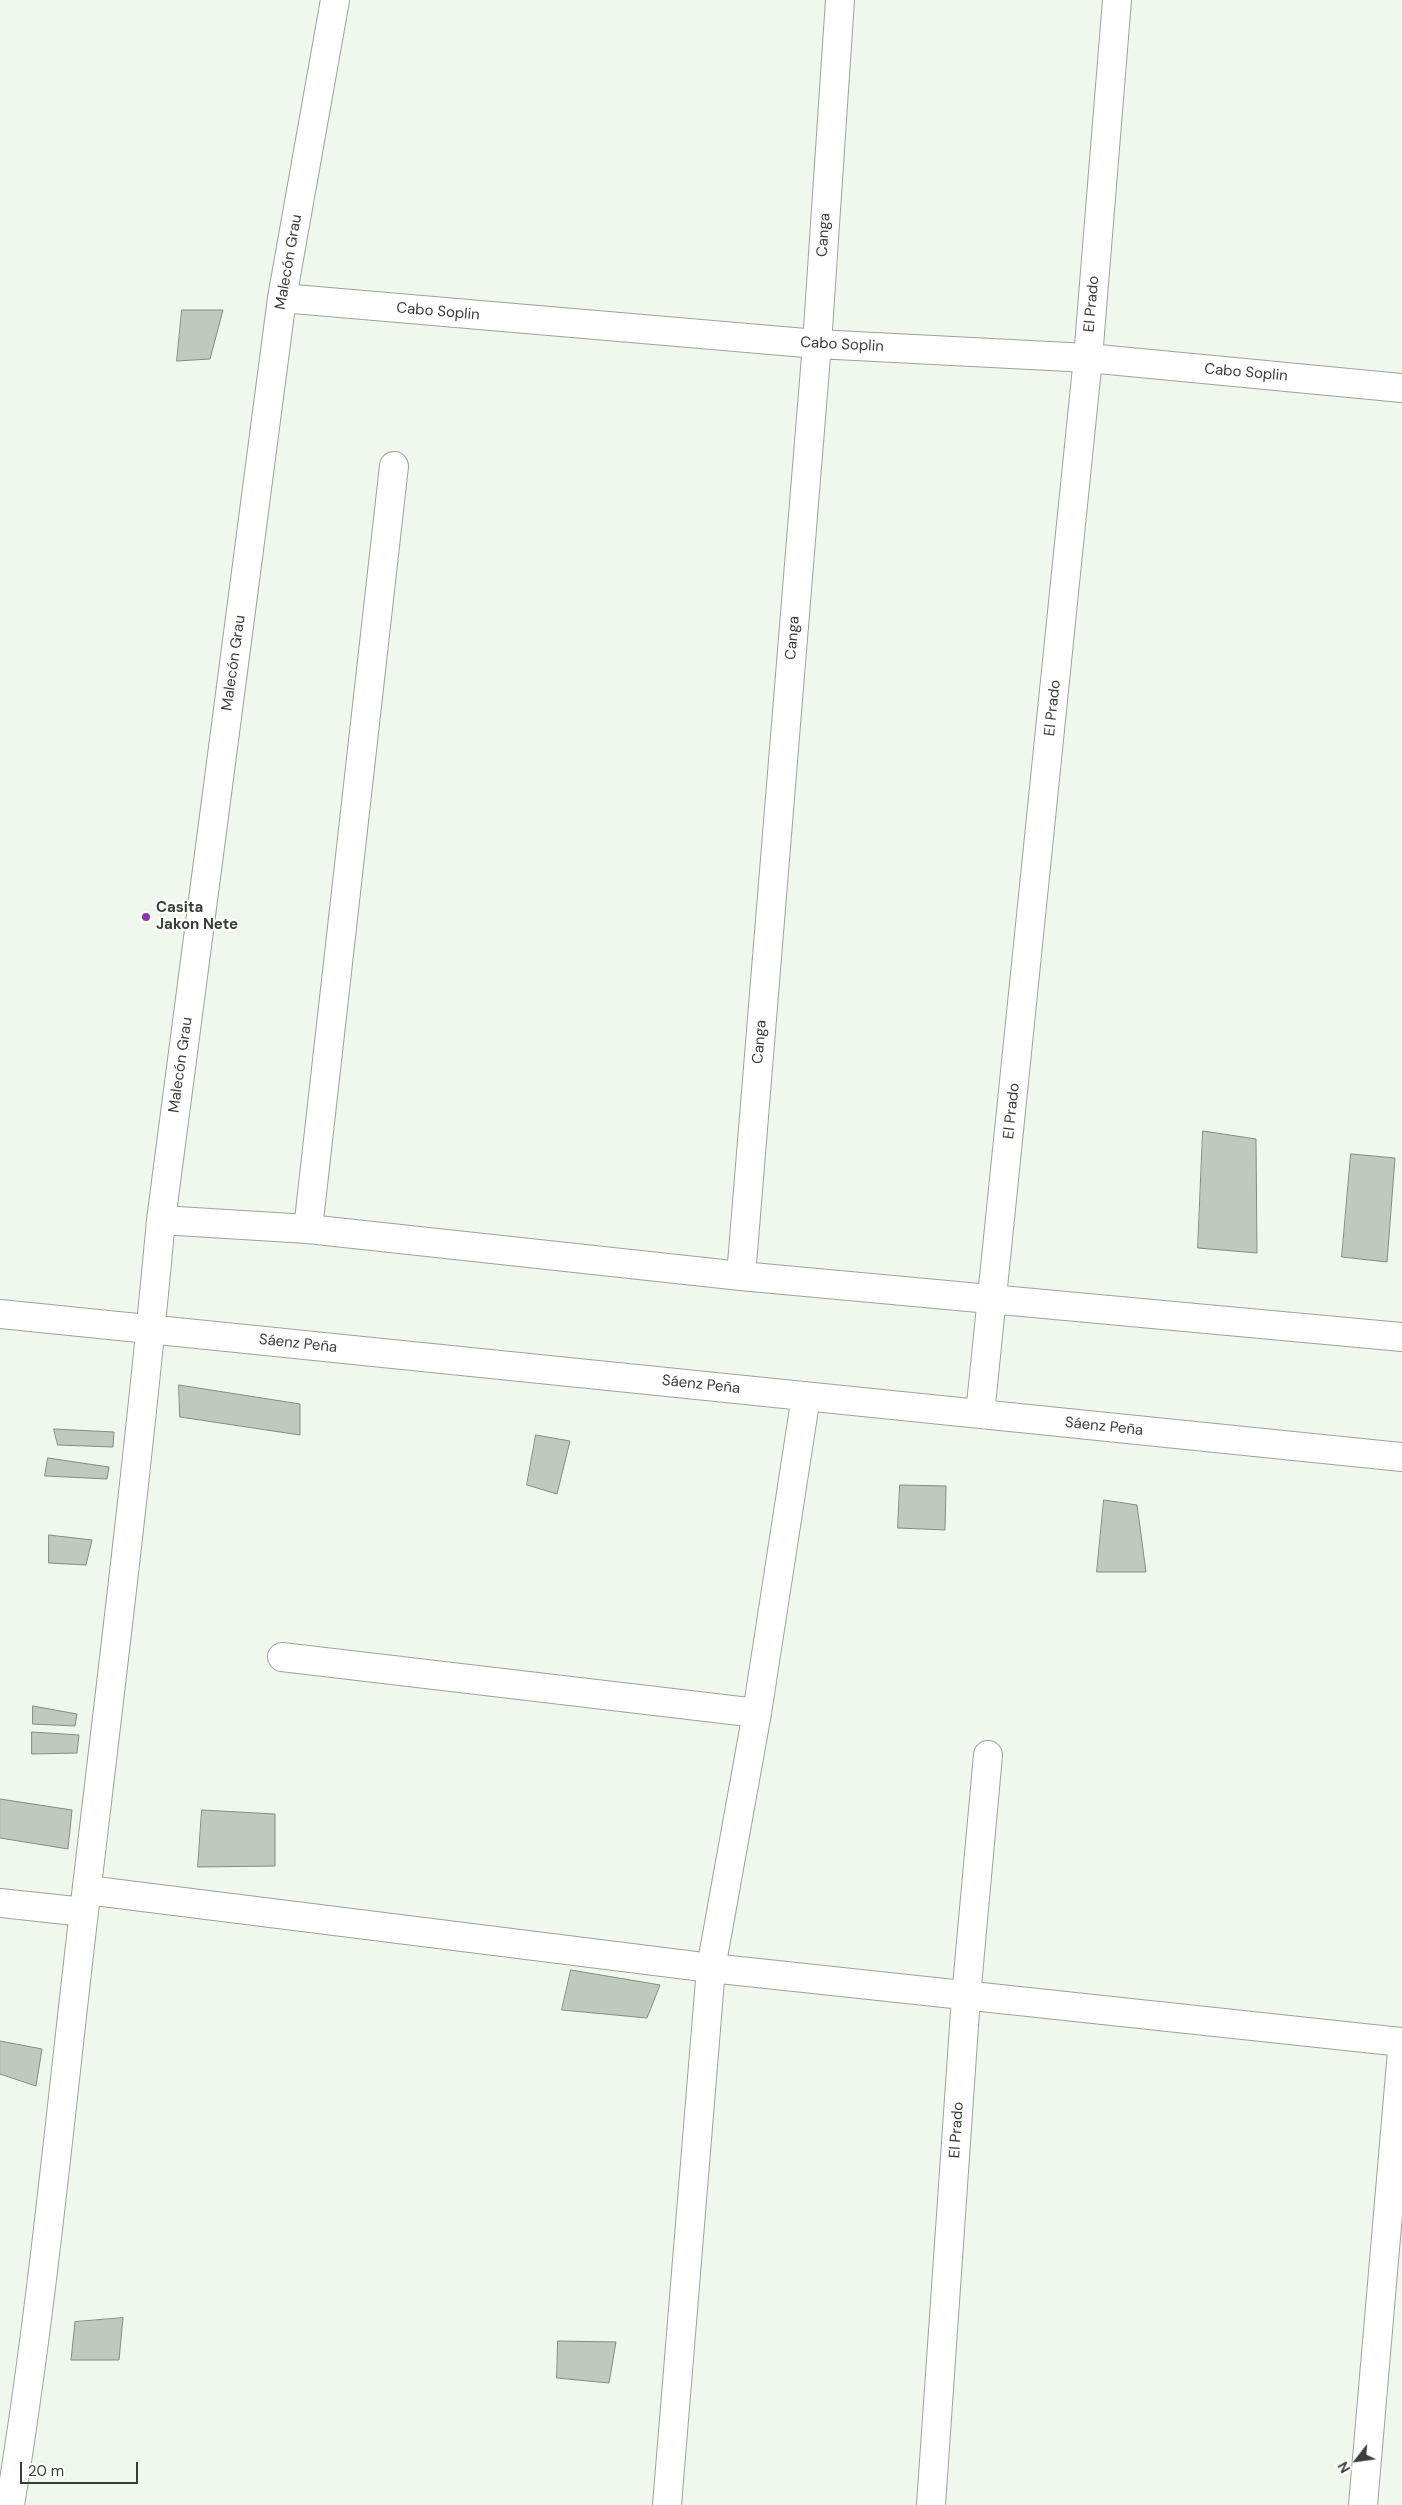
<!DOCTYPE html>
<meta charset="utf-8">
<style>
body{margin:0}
#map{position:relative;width:1402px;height:2505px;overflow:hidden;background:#f0f8ed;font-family:"DM Sans",sans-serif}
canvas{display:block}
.north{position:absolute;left:1332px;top:2435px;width:50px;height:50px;-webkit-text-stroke:4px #fff;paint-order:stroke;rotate:240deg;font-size:14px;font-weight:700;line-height:20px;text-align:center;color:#3a3d39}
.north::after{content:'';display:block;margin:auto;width:18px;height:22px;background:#3a3d39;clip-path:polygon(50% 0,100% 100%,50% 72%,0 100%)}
.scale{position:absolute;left:20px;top:2462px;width:118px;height:22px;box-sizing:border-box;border:2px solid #3a3d39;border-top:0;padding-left:6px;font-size:15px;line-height:18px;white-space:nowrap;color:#3a3d39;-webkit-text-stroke:4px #fff;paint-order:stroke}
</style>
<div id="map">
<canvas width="1402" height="2505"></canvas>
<div class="north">N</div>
<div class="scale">20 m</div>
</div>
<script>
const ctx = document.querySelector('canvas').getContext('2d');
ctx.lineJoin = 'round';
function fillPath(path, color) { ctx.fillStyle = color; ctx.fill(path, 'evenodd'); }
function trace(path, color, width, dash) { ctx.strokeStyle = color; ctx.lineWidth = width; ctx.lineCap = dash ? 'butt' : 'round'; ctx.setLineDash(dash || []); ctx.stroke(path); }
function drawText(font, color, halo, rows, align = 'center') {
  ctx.font = font + ' "DM Sans",sans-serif'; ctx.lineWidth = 4; ctx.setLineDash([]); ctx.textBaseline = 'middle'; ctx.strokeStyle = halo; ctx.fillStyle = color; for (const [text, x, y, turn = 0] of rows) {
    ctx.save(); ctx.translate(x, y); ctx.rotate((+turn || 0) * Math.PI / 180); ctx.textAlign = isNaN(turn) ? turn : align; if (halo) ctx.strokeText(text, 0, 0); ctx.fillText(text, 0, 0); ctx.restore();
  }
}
const building = new Path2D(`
 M182,310h41l-13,49 -33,2z
 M1203,1131l53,8 1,114 -59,-5z
 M1351,1154l44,4 -8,104 -45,-5z
 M179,1385l121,19v31l-120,-18z
 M54,1429l60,3 -1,15 -55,-2z
 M536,1435l34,6 -13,53 -30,-9z
 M48,1458l61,9 -2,12 -62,-3z
 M900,1485l46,1 -1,44 -47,-2z
 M1104,1500l33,5 9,67h-49z
 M49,1535l43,5 -6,25 -37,-2z
 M33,1706l44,8 -2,12 -42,-2z
 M32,1732l47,3 -2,18 -45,1z
 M0,1799l72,11 -4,39 -68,-11z
 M202,1810l73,4v52l-77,1z
 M571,1970l89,15 -13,33 -85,-8z
 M0,2041l42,8 -6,37 -36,-12z
 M123,2318l-4,42h-48l4,-38z
 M558,2341l58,1 -7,41 -52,-5z`);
fillPath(building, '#c0c9be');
trace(building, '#848c82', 1);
const street = new Path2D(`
 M282,298l535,46 271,14 314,30
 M161,1220l147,9 433,47 661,61
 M308,1229l86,-763
 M741,1276l76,-932 23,-344
 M0,1314l1402,143
 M980,1414l108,-1056 29,-358
 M282,1657l475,56
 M87,1890l624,78 691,74
 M0,1903l84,9
 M10,2505c31,-188 49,-378 71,-568 28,-238 58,-477 80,-717l121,-922 53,-298
 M667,2505l44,-537 46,-255 49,-317
 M931,2505l35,-508 22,-242
 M1363,2505l39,-454`);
trace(street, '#9ba398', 30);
trace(street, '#fff', 28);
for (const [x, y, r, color] of [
 [146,917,5,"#8d37a4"]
]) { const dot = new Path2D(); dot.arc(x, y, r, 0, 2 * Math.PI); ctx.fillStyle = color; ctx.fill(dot); trace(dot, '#fff', 2); }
drawText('15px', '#3a3d39', '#fff', [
 ["Canga",824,235,-86],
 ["Malecón Grau",289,262,-80],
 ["El Prado",1092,304,-85],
 ["Cabo Soplin",438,312,5],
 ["Cabo Soplin",842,345,3],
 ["Cabo Soplin",1246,373,5],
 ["Canga",793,638,-85],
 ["Malecón Grau",234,663,-82],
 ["El Prado",1053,708,-84],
 ["Canga",760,1042,-85],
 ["Malecón Grau",181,1065,-82],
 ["El Prado",1012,1111,-84],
 ["Sáenz Peña",298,1344,6],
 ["Sáenz Peña",701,1385,6],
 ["Sáenz Peña",1104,1427,6],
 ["El Prado",957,2130,-86]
]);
drawText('bold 15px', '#3a3d39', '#fff', [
 ["Casita",156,908],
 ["Jakon Nete",156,925]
], 'left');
</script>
